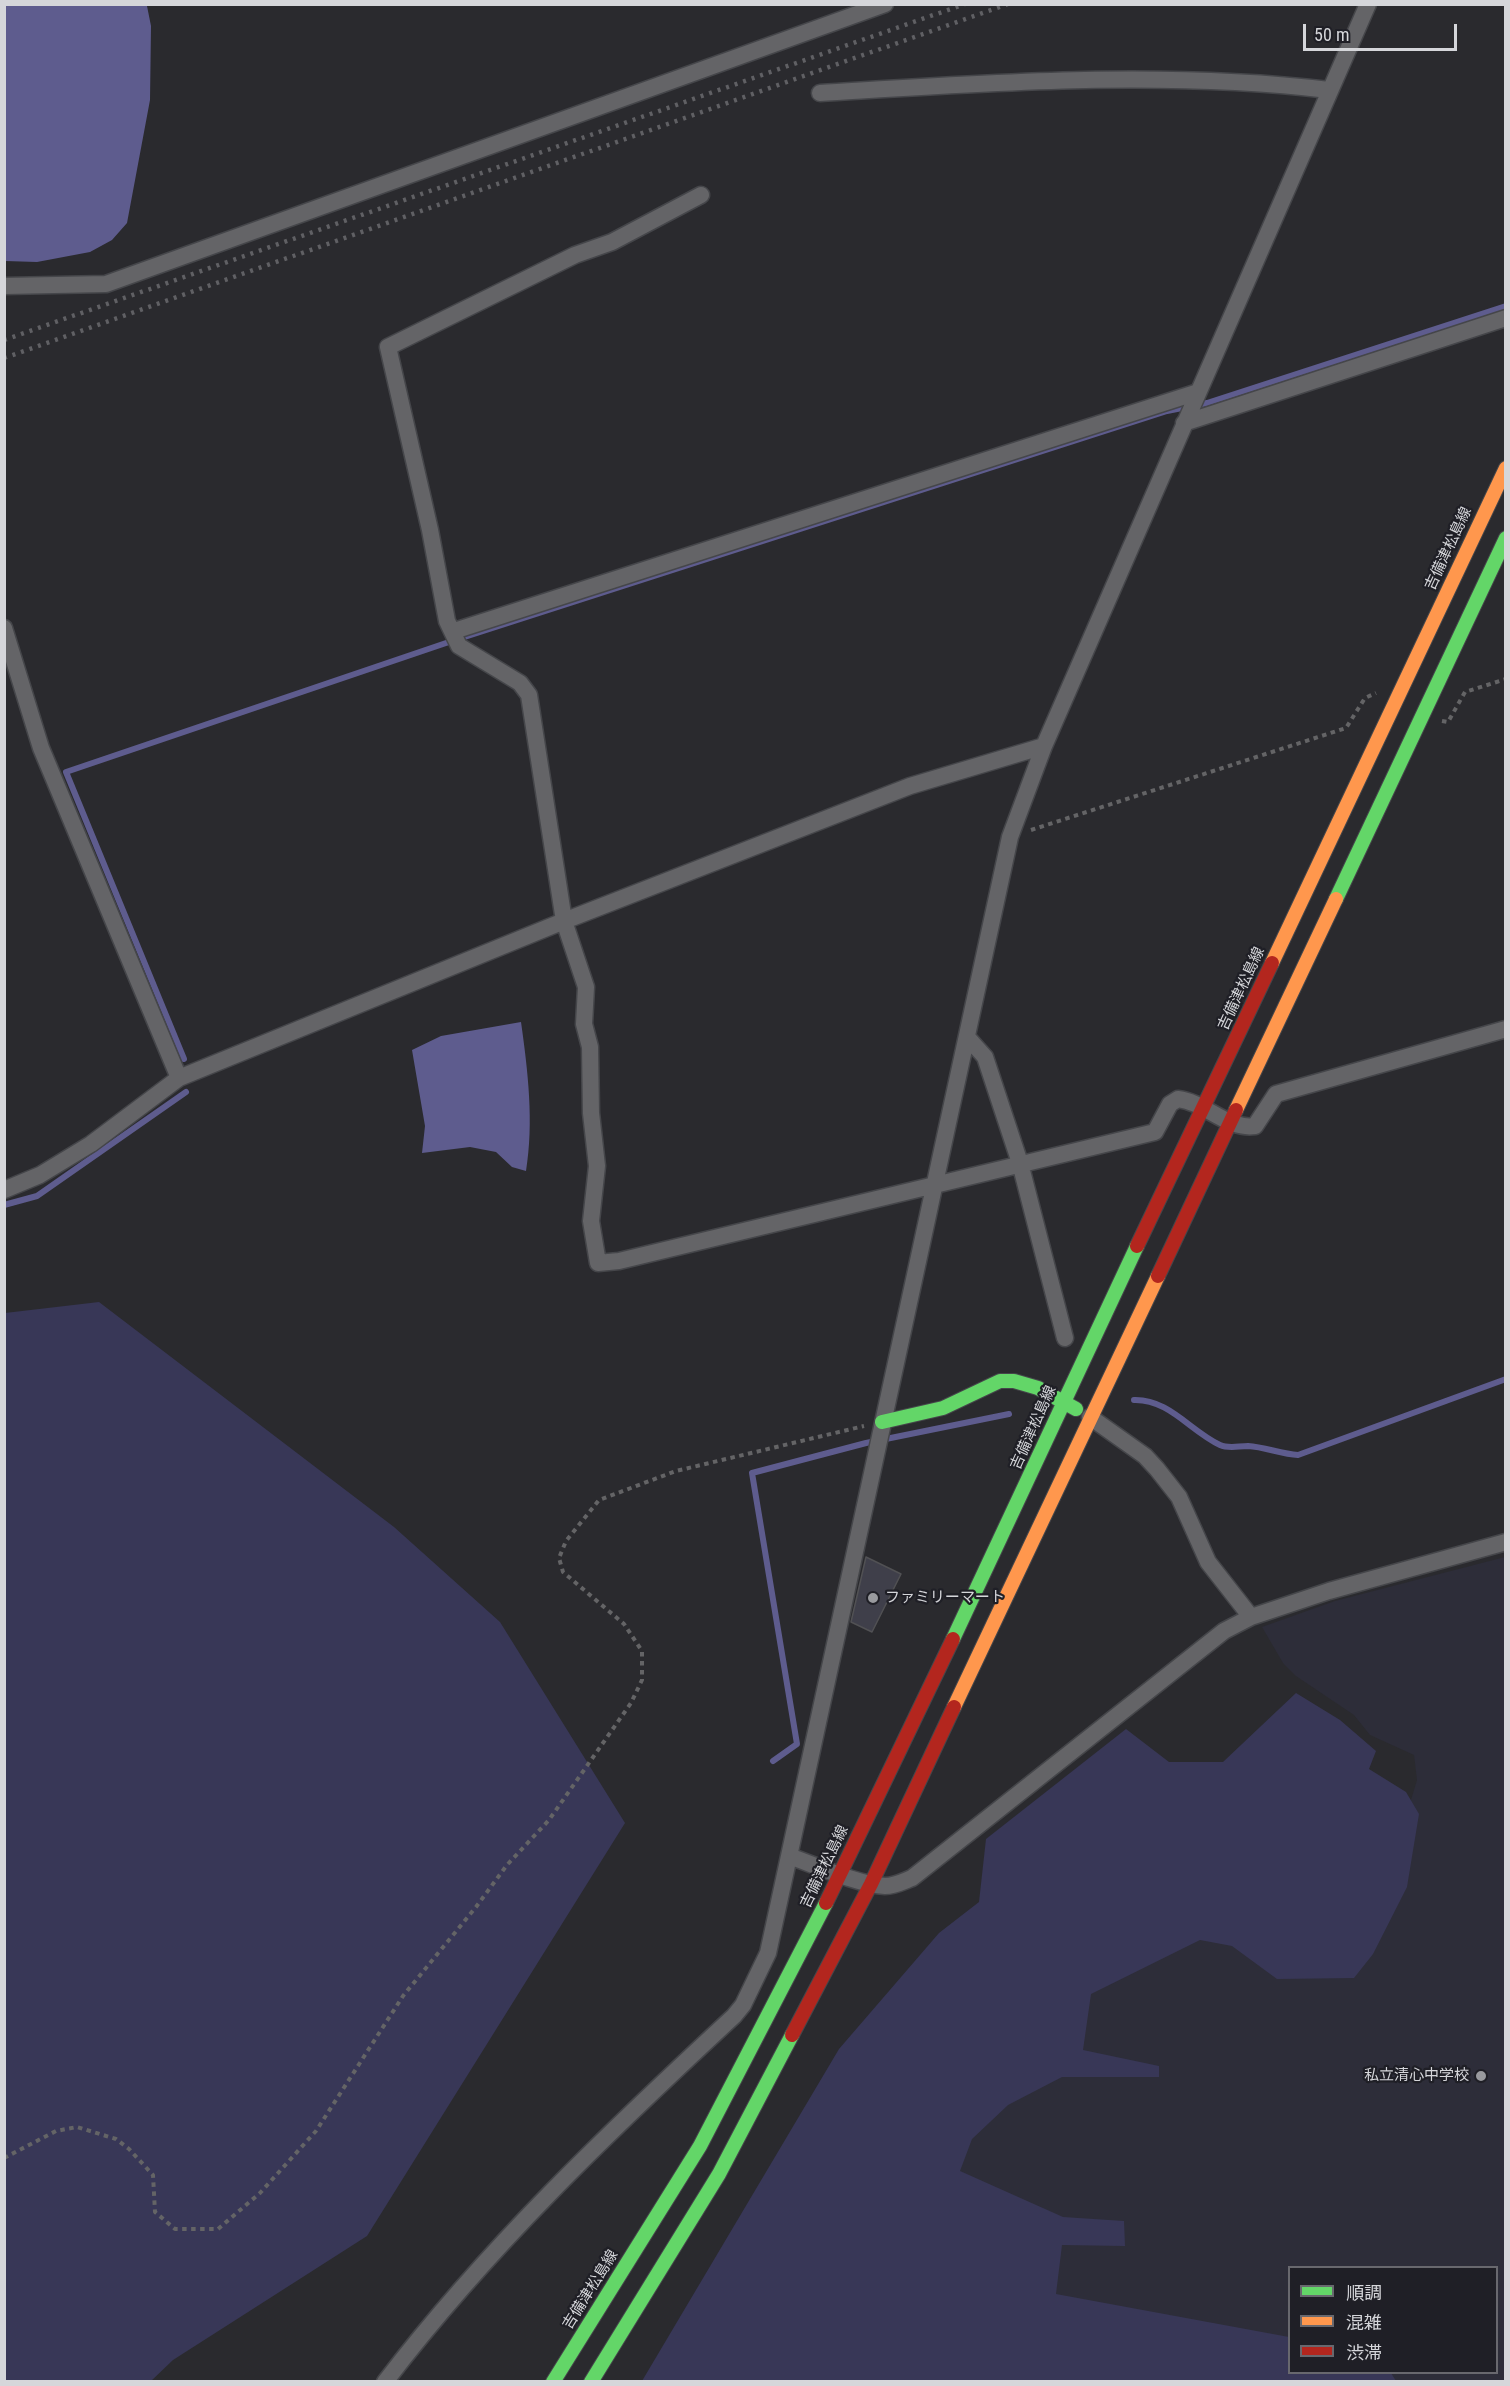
<!DOCTYPE html>
<meta charset="utf-8">
<style>
body{margin:0}
#map{position:relative;width:1510px;height:2386px;overflow:hidden;background:#2a2a2e;font-family:"Roboto Condensed","Noto Sans JP",sans-serif}
canvas{display:block}
.frame{position:absolute;inset:0;border:6px solid #d5d6da;pointer-events:none}
.legend{position:absolute;left:1288px;top:2266px;width:210px;height:108px;box-sizing:border-box;background:#1f1f26;border:2px solid #68686e;margin:0;padding:8px 10px;list-style:none;font-size:18px;color:#d5d6da}
.legend li{display:flex;align-items:center;gap:12px;height:30px}
.legend b{width:30px;border:2px solid #68686e}
.scale{position:absolute;left:1303px;top:24px;width:154px;height:27px;box-sizing:border-box;border:3px solid #d5d6da;border-top:0;padding-left:8px;font-size:18px;line-height:21px;white-space:nowrap;color:#d5d6da;-webkit-text-stroke:4px #1f1f26;paint-order:stroke}
</style>
<div id="map">
<canvas width="1510" height="2386"></canvas>
<div class="frame"></div>
<ul class="legend">
<li><b style="height:8px;background:#63d668"></b>順調</li>
<li><b style="height:8px;background:#ff974d"></b>混雑</li>
<li><b style="height:8px;background:#b3261e"></b>渋滞</li>
</ul>
<div class="scale">50 m</div>
</div>
<script>
const ctx = document.querySelector('canvas').getContext('2d');
ctx.lineJoin = 'round';
function fillPath(path, color) { ctx.fillStyle = color; ctx.fill(path, 'evenodd'); }
function trace(path, color, width, dash) { ctx.strokeStyle = color; ctx.lineWidth = width; ctx.lineCap = dash ? 'butt' : 'round'; ctx.setLineDash(dash || []); ctx.stroke(path); }
function drawText(font, color, halo, rows, align = 'center') {
  ctx.font = font + ' "Roboto Condensed","Noto Sans JP",sans-serif'; ctx.lineWidth = 4.5; ctx.setLineDash([]); ctx.textBaseline = 'middle'; ctx.strokeStyle = halo; ctx.fillStyle = color; for (const [text, x, y, turn = 0] of rows) {
    ctx.save(); ctx.translate(x, y); ctx.rotate((+turn || 0) * Math.PI / 180); ctx.textAlign = isNaN(turn) ? turn : align; if (halo) ctx.strokeText(text, 0, 0); ctx.fillText(text, 0, 0); ctx.restore();
  }
}
fillPath(new Path2D(`
 M1505,1557v824h-430l-161,-121 116,-292 381,-168 6,-20 -3,-25 -44,-20 -16,-20 -58,-39 -13,-13 -21,-36 73,-26zM1290,2268h206v104h-206z`), '#2d2d39');
fillPath(new Path2D(`
 M99,1302l295,225 106,95 125,201 -258,413 -194,124 -22,21h-146v-1068z
 M1296,1693l44,27 36,31 -7,18 37,23 13,22 -12,73 -34,67 -19,24 -77,1 -45,-33 -32,-6 -109,54 -8,56 76,16v11h-97l-54,28 -36,34 -12,32 103,46 61,4 1,25 -63,-1 -6,49 233,43 1,35 101,1 5,8h-754l197,-332 100,-116 40,-31 7,-63 140,-110 43,33h54z`), '#383757');
fillPath(new Path2D(`
 M5,4l142,2 4,20 -1,74 -23,123 -15,17 -22,12 -53,10 -32,-1z
 M521,1022c7,50 13,100 5,149l-14,-4 -16,-15 -26,-5 -48,6 3,-27 -13,-76 29,-14z`), '#5e5c8e');
trace(new Path2D(`
 M184,1059l-118,-287 383,-130 718,-231 40,-8 299,-97
 M4,1205l33,-9 149,-104
 M1134,1400c35,-1 56,31 86,45 9,4 18,1 28,1 17,1 33,8 50,9l208,-76
 M773,1761l24,-17 -45,-271 114,-30 143,-29`), '#5e5c8e', 6);
const building = new Path2D(`
 M866,1557l35,17 -29,58 -21,-10z`);
fillPath(building, '#3f3f4a');
trace(building, '#515154', 1.5);
const street = new Path2D(`
 M820,93c169,-10 340,-23 509,-3
 M701,195l-89,47 -37,13 -187,92 42,183 17,91 12,25 61,37 9,12 35,226 22,66 -2,37 6,23 1,66 6,53 -6,55 7,42 21,-2 536,-129 15,-28 8,-5c27,3 49,31 77,27l21,-32 230,-65
 M4,286l102,-2 779,-280
 M1184,423l322,-105
 M4,628l37,120 138,330
 M454,631l744,-239
 M968,1038l17,19 35,106 45,175
 M4,1190l36,-15 51,-31 88,-66 385,-157 346,-135 134,-40
 M1090,1417l55,39 12,13 22,28 29,65 43,55
 M789,1856c26,9 70,29 96,30 10,0 19,-5 27,-8l312,-247 27,-14 78,-26 177,-49
 M385,2382c103,-135 225,-251 349,-366l9,-11 25,-52 242,-1116 34,-91 324,-742`);
const fast = new Path2D(`
 M1336,899l170,-361
 M882,1422l61,-14 57,-27h14l24,7 38,21
 M953,1639l184,-393
 M553,2382l147,-236 126,-243
 M591,2382l128,-208 73,-139`);
const slow = new Path2D(`
 M1272,963l234,-495
 M1236,1110l100,-211
 M954,1707l204,-431`);
const jam = new Path2D(`
 M1137,1246l135,-283
 M1158,1276l78,-166
 M826,1903l127,-264
 M792,2035l79,-151 83,-177`);
trace(street, '#45464a', 19);
trace(fast, '#45464a', 16);
trace(slow, '#45464a', 16);
trace(jam, '#45464a', 16);
trace(new Path2D(`
 M1442,721l6,1 17,-30 41,-13
 M1031,830l315,-102 19,-30 11,-5
 M4,2158l52,-27 21,-4 39,12 13,10 24,26 2,37 20,17h43l42,-36 56,-62 87,-135 73,-89 31,-42 42,-45 82,-117 11,-23v-29l-18,-27 -61,-52 -4,-14 7,-17 33,-41 77,-29 188,-45`), '#646466', 4, [4.5, 4.5]);
trace(street, '#646467', 16);
trace(fast, '#63d668', 14);
trace(slow, '#ff974d', 14);
trace(jam, '#b3261e', 14);
trace(new Path2D(`
 M4,340l961,-336
 M4,358l1004,-354`), '#606064', 4.5, [3, 6]);
for (const [x, y, r, color] of [
 [873,1598,6,"#999a9e"],
 [1481,2076,6,"#999a9e"]
]) { const dot = new Path2D(); dot.arc(x, y, r, 0, 2 * Math.PI); ctx.fillStyle = color; ctx.fill(dot); trace(dot, '#1f1f26', 2); }
drawText('15px', '#d5d6da', '#1f1f26', [
 ["吉備津松島線",1449,549,-65],
 ["吉備津松島線",1242,989,-65],
 ["吉備津松島線",1034,1428,-66],
 ["吉備津松島線",825,1867,-64],
 ["吉備津松島線",591,2290,-58]
]);
drawText('15px', '#d5d6da', '#1f1f26', [
 ["ファミリーマート",885,1598],
 ["私立清心中学校",1469,2076,"right"]
], 'left');
</script>
